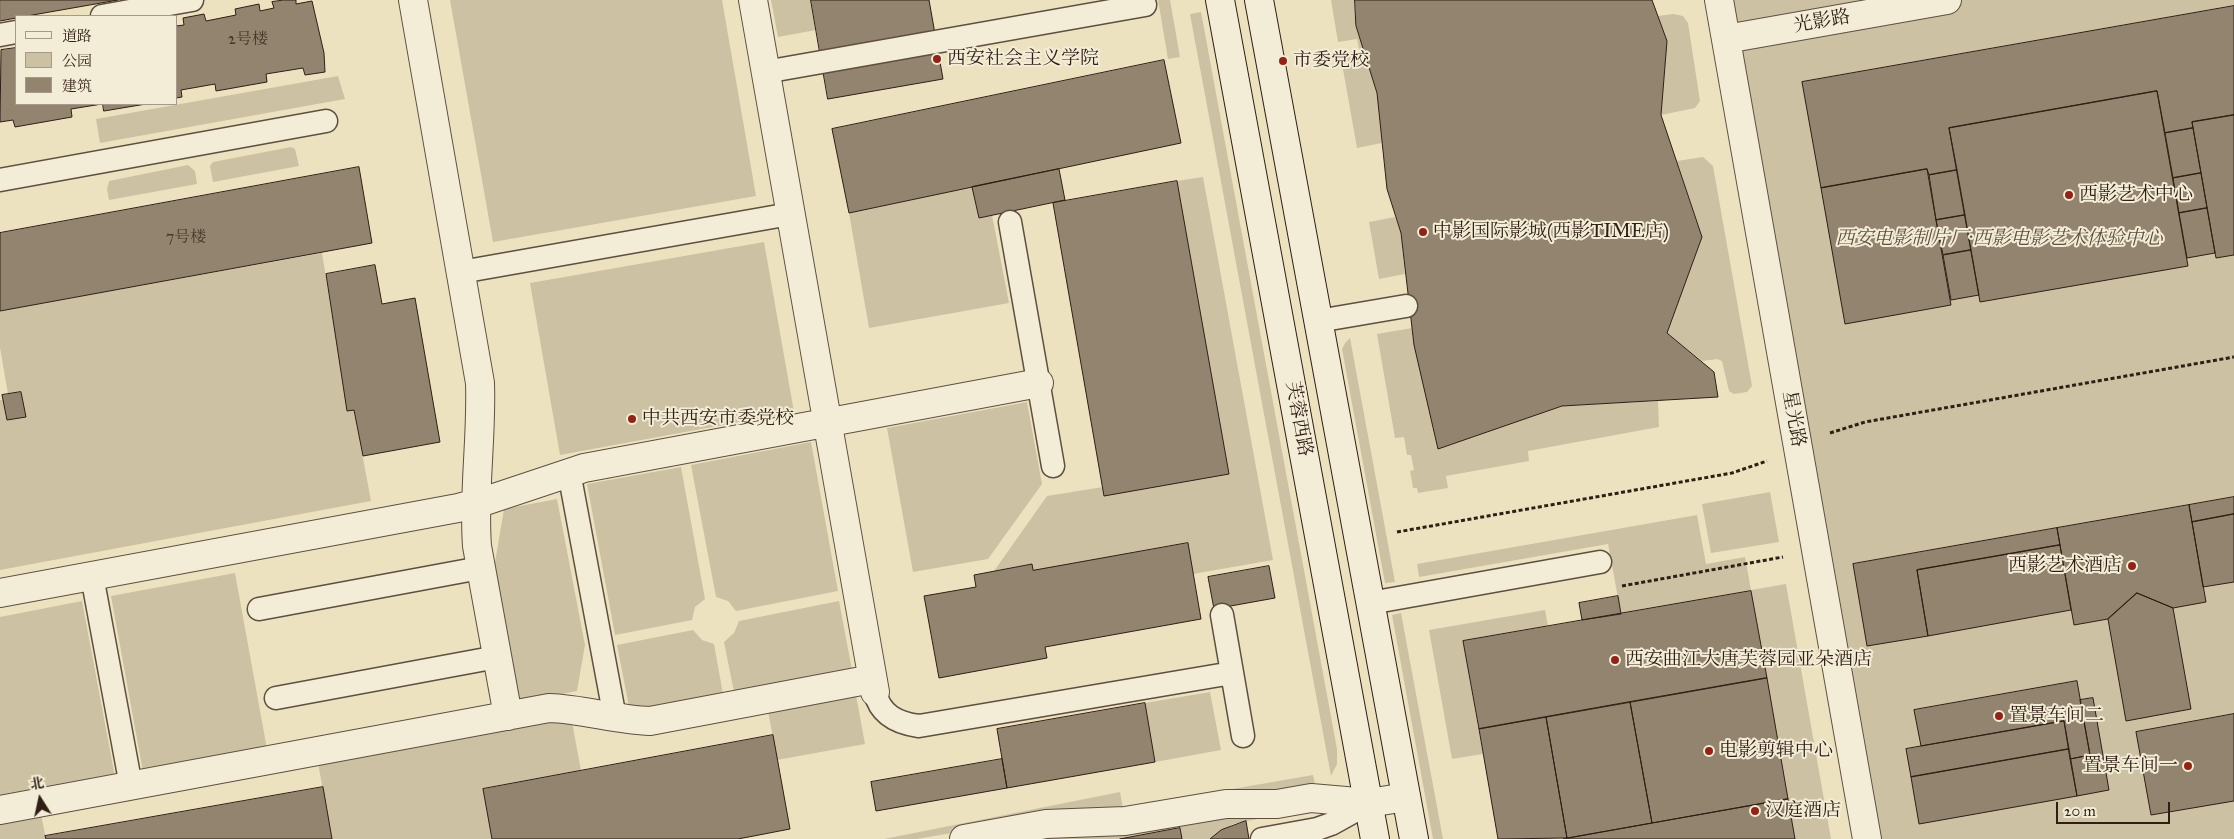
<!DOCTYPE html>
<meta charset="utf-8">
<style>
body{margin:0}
#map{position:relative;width:2234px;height:839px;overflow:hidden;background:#ede2c0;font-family:"IM FELL Great Primer","Noto Serif SC",serif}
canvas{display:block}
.legend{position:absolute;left:15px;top:15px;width:162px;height:90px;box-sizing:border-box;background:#f3ecd6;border:1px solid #a59a89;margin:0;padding:6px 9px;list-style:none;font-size:15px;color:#301e15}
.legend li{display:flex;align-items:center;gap:10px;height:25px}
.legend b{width:25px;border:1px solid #a59a89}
.north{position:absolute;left:15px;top:774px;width:50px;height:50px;-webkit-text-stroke:4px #f3ecd6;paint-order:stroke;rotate:350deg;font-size:14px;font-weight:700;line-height:20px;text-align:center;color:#301e15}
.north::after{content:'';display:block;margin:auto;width:18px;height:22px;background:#301e15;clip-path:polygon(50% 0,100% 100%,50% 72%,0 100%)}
.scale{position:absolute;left:2056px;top:802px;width:114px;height:22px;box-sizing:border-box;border:2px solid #301e15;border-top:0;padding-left:6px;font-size:15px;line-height:18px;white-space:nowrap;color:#301e15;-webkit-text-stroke:4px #f3ecd6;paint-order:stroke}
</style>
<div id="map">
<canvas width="2234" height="839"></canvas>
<ul class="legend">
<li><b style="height:6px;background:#f3ecd6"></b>道路</li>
<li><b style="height:14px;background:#cdc1a3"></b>公园</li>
<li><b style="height:14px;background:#92846e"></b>建筑</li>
</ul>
<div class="north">北</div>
<div class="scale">20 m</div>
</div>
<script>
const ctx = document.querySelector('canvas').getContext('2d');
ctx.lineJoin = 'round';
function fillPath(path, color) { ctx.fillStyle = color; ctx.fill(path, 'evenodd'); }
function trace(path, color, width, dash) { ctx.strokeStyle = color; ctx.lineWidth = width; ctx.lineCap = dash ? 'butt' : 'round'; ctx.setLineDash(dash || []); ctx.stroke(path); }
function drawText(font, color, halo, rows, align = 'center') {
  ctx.font = font + ' "IM FELL Great Primer","Noto Serif SC",serif'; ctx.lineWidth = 4; ctx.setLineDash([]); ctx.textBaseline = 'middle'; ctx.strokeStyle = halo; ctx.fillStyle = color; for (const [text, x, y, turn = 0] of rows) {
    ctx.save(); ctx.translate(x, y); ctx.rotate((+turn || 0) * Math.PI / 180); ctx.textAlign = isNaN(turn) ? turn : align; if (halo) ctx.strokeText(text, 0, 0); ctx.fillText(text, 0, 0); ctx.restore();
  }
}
fillPath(new Path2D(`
 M450,0h272l34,196 -263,46z
 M771,0h40l5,30 -38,7z
 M1158,0h12l10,57 -12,2z
 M1331,0h24l1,26 21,67 5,50 -25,5 -16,-90 19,-4 -3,-15 -19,3z
 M1719,0h515v839h-367z
 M1201,12l136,737v15l-6,12 -141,-762z
 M1673,14l10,2 5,7 12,78 -5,7 -34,7 6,-74 -9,-25z
 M338,76l7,23 -245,44 -4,-24z
 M291,147l4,2 4,17 -86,16 -3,-16 3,-4z
 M1703,157l10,9 39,220 -5,6 -13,2 -5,-3 -7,-30 -5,-2 -15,2 -35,-28 35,-96 -25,-76z
 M188,165l7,6 2,13 -88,16 -2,-11 2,-8z
 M1203,177l70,383 -80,14 -6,-31 -154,27 -1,-6 -38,7 53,-75 56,-9 126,-13 -52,-293z
 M972,187l7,31 13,-3 17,88 -140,25 -20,-115z
 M1395,217l6,16 4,41 -26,5 -10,-57z
 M764,242l30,170 -234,43 -30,-172z
 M322,253l19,115 13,42 17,91 -371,69v-170h3l4,20 19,-3 -5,-25 -13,2 -8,-46v-37z
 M1412,328l26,120 124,-42 96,-5 1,26 -131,24 1,10 -83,15 2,12 -30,5 -1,-5h-4l-3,-17 4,-1 -3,-15h-4l-3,-18 -9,1 -18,-104z
 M1350,338l45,244 -10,1 -43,-234 3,-6z
 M1027,402l15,82 -54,75 -75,13 -26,-144z
 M811,442l27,149 -102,20 -8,-10 -12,-4 -25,-132z
 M681,467l24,132 -10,8 -3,13 -77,15 -28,-151z
 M1770,492l9,50 -68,11 -9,-49z
 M557,499l28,146 -8,46 -60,12 -24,-129 11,-65z
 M1697,515l9,49 39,-7 6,33 35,-6 45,255h-36l-44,-248 -130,23 -13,-70 -189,33 -2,-13z
 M235,573l32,176 -124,23 -32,-176z
 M82,601l33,176 -115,22v-182z
 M839,601l13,69 -118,22 -10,-50 10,-9 5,-12z
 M1545,610l3,16 -85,16 20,112 -31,5 -23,-129z
 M1401,613l42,226h-10l-41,-224z
 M693,630l9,10 12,4 9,50 -93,18 -13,-67z
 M1210,692l11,58 -66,12 -10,-59z
 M856,695l9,49 -88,16 -9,-49z
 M571,716l10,55 -98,18 9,50h-160l-14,-76z
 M1313,775l3,13 -196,26 -70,2 -133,23h-33l236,-47 3,16z
 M1313,808l-80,16 -23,15h-28l-2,-11 -60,11h-106l216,-27z
 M41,815l5,24h-46v-17z`), '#cdc1a3');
const building = new Path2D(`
 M0,0h118l-91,16h-11v2l-16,3z
 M284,0h12v4l16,-3 12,52 1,19 -20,3 -2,-7 -37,6 1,8 -51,9 -1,-7 -34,6 1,7 -6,1v-72l8,-1 -1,-7 21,-4 2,7 30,-6 -1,-6 24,-5 1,7 14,-3 -2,-6z
 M811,0h118l14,79 -115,20z
 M1355,0h297l15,41 -6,74 41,122 -35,96 47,39 4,25 -156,9 -124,43 -24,-104 -13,-112 -14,-44 -10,-96 -21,-67z
 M2234,6v109l-42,7 1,6 -28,5 -8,-42 -208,37 8,42 -28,5 -2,-6 -106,19 -19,-106z
 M16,48v56h86l-31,5 1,8 -57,10 -2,-7 -13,2 1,-72z
 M1164,60l17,83 -332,70 -17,-84z
 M2157,91l31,175 -208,36 -31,-174z
 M103,104h43l-42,7z
 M2234,115v140l-18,3 -24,-136z
 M2193,128l8,45 -28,5 -8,-45z
 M359,167l13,76 -372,68v-78z
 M1059,169l6,31 -86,18 -7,-31z
 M1927,169l24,136 -106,19 -24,-136z
 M1957,170l8,45 -29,5 -7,-45z
 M2201,173l6,35 -28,5 -6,-35z
 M1177,181l52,293 -125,22 -51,-293z
 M2207,208l8,45 -28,5 -8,-45z
 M1965,215l6,35 -28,5 -7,-35z
 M1971,250l8,45 -28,5 -8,-45z
 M375,265l7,39 33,-6 25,144 -77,14 -9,-46 -7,1 -21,-137z
 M21,392l5,25 -19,3 -5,-25z
 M2234,497v17l-42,8 -3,-17z
 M2189,505l17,97 -33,6 -36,-15 -29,26 -34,6 -17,-97z
 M2234,514v68l-31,5 -11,-65z
 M2057,528l3,17 -143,25 11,66 -61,10 -14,-82z
 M1188,543l13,76 -156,28 2,11 -108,20 -15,-82 52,-9 -2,-12 58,-11 1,6z
 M2060,545l11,65 -143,26 -11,-66z
 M1269,566l6,32 -61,11 -6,-32z
 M1751,591l16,87 -288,51 -16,-88z
 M2137,593l36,15 18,101 -65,12 -18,-102z
 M1618,596l3,18 -39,6 -3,-17z
 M1767,678l21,121 -136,24 -22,-121z
 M2077,681l13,74 -20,4 -6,-38 -143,25 -7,-36z
 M2093,698l16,92 -32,6 -7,-37 20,-4 -10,-55z
 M1630,702l22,121 -85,15 -21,-121z
 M1145,703l10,59 -148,26 -10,-59z
 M2234,714v87l-83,14 -15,-83z
 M1546,717l21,121 -69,1 -19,-110z
 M2064,721l5,28 -158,28 -5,-28z
 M773,735l17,94 -52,10h-246l-9,-50z
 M2069,749l8,47 -158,28 -8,-47z
 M1002,759l5,29 -131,23 -5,-29z
 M323,787l9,52h-286l-1,-3z
 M1788,799l7,40h-232l89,-16z
 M1246,821l3,18h-39l11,-9z
 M1180,828l2,11h-62z`);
fillPath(building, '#92846e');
trace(building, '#301e15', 1);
const lane = new Path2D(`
 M102,16l90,-16
 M0,35l16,-3
 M765,72l380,-67
 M0,180l326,-59
 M1010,222l43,244
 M461,272l329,-58
 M1318,321l88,-15
 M569,472l46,246
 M92,576l39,210
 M1370,603l230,-41
 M259,609l221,-41
 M1222,615l21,121
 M875,692c5,23 22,31 44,34l313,-53
 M276,698l221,-41
 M1262,839l55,-10 14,-5 38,-21`);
const street = new Path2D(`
 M413,0l67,383c2,55 -7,109 -3,163l31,170
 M753,0l122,692
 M1719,0l148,839
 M1726,39l221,-39
 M0,593l458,-85 30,-8 96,-32 455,-85
 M0,810l549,-102c34,1 67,12 101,13l222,-42
 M964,839l82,-15 79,-3 101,-17h51l34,-6 58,5 37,-6`);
const secondary = new Path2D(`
 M1220,0l155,839
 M1259,0l155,839`);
trace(lane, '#5f4f40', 25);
trace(street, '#5f4f40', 30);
trace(secondary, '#301e15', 30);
trace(new Path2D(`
 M1830,433l35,-11 369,-65
 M1397,532l335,-59 35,-12
 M1622,586l161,-29`), '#301e15', 3, [4, 2.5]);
trace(lane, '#f3ecd6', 22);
trace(street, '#f3ecd6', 28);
trace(secondary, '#f3ecd6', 28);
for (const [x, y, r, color] of [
 [937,59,5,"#8f2418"],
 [1283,61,5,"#8f2418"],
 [2069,195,5,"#8f2418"],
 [1423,232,5,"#8f2418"],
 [632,419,5,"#8f2418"],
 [2132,566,5,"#8f2418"],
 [1615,660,5,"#8f2418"],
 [1999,716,5,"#8f2418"],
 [1709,751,5,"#8f2418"],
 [2188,766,5,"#8f2418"],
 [1755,811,5,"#8f2418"]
]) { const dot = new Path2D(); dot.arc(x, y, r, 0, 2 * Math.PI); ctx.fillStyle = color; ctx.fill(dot); trace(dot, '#f3ecd6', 2); }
drawText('16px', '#48382b', null, [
 ["2号楼",248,40],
 ["7号楼",186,238]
]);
drawText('19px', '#301e15', '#f3ecd6', [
 ["光影路",1822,22,-10],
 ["芙蓉西路",1298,419,80],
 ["星光路",1793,419,80]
]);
drawText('19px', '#301e15', '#f3ecd6', [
 ["西安社会主义学院",947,59],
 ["市委党校",1293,61],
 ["西影艺术中心",2079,195],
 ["中影国际影城(西影TIME店)",1433,232],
 ["中共西安市委党校",642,419],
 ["西影艺术酒店",2122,566,"right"],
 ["西安曲江大唐芙蓉园亚朵酒店",1625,660],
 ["置景车间二",2009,716],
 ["电影剪辑中心",1719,751],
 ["置景车间一",2178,766,"right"],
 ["汉庭酒店",1765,811]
], 'left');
drawText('italic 19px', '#5f4f40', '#f3ecd6', [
 ["西安电影制片厂·西影电影艺术体验中心",1999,239]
]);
</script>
